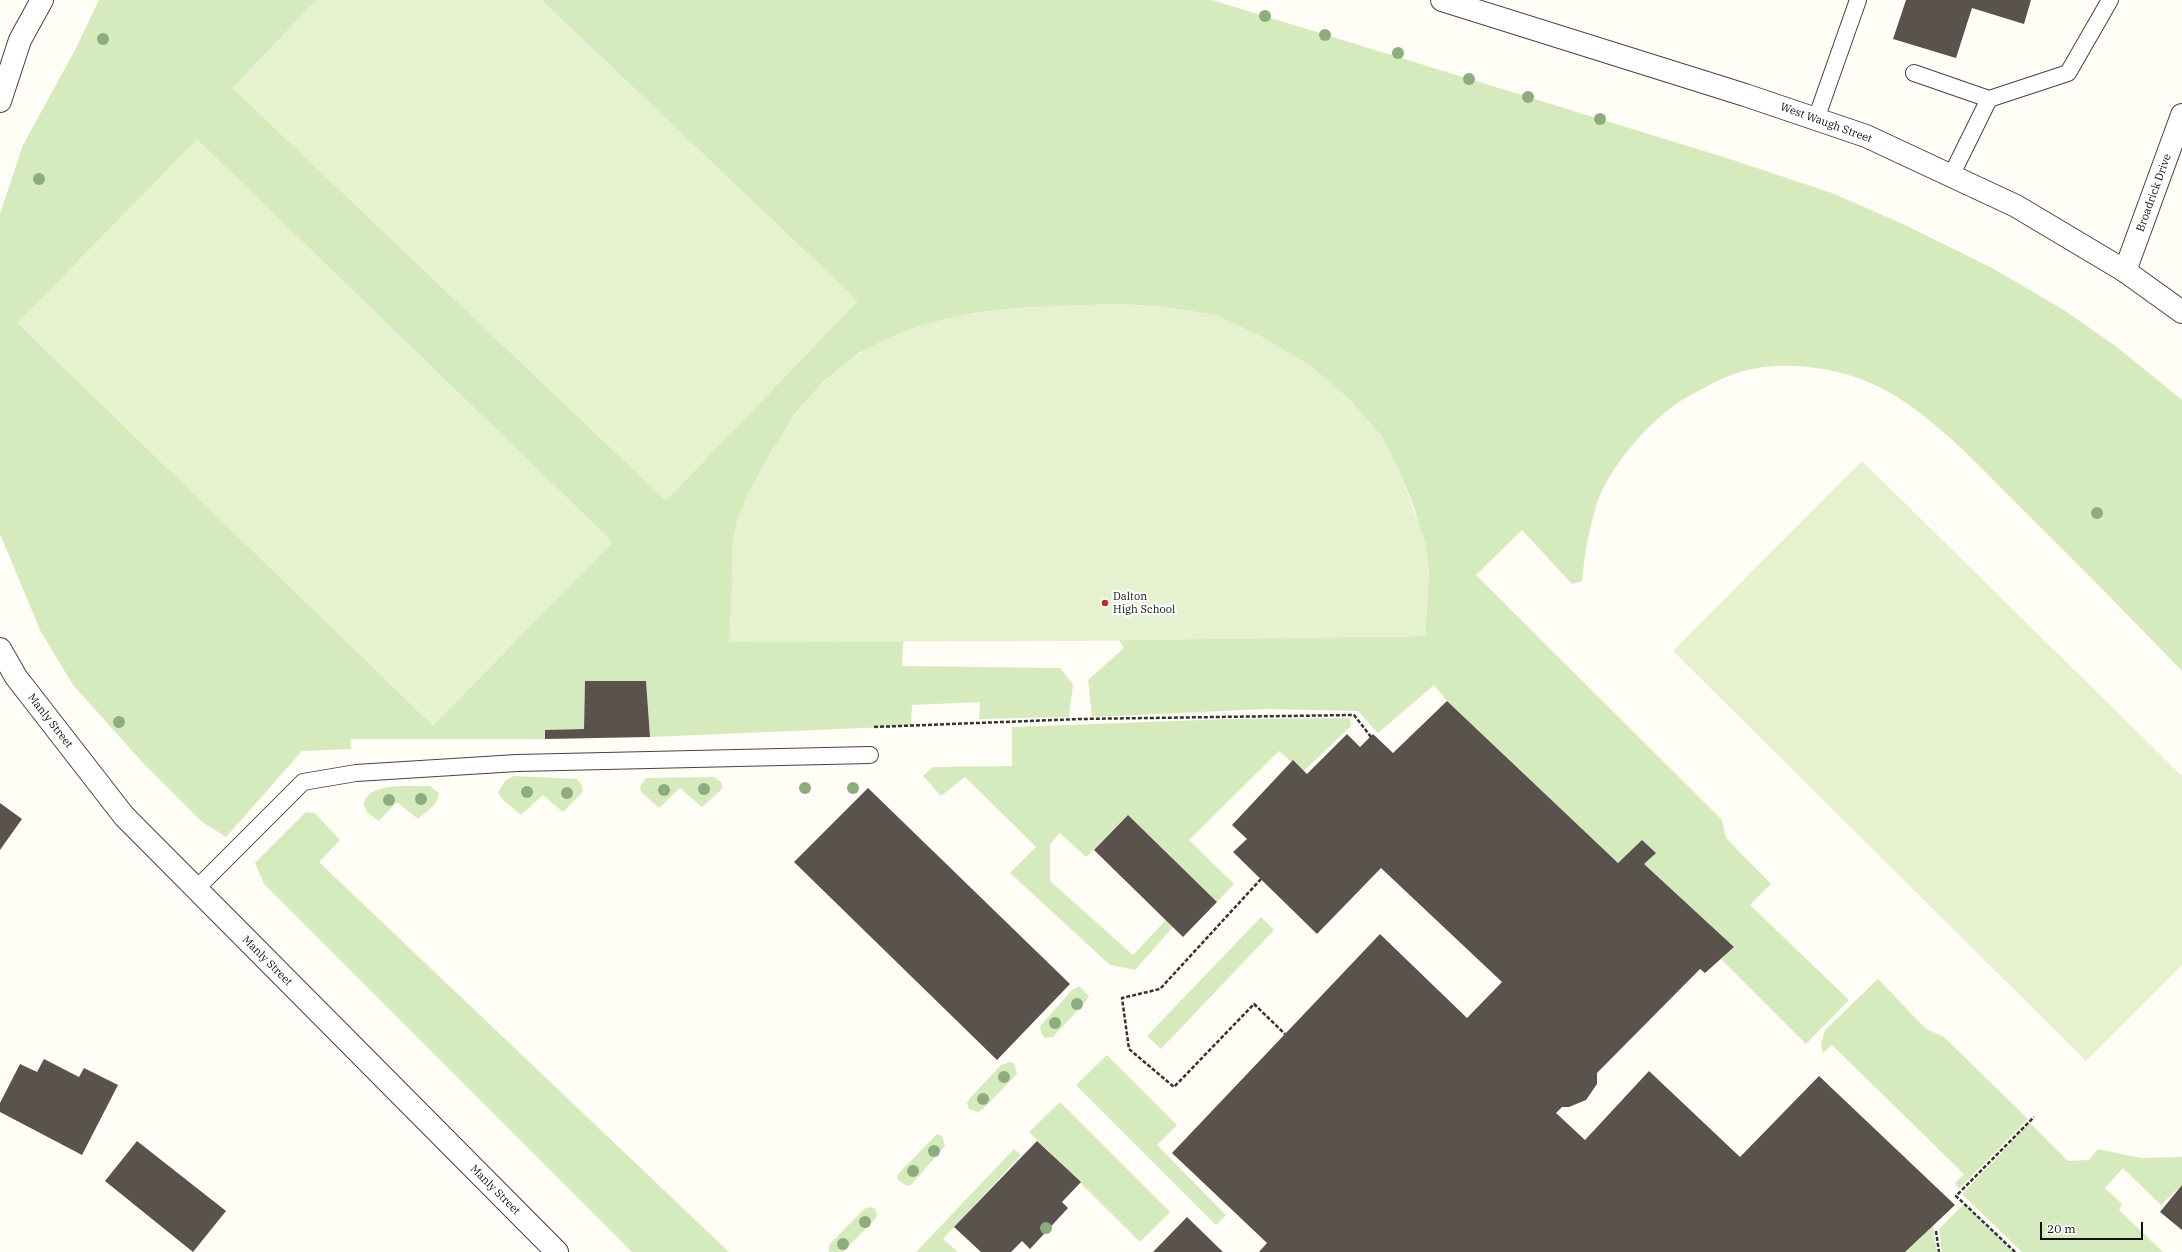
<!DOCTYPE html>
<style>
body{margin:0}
#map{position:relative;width:2182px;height:1252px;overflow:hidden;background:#fffdf5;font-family:"IBM Plex Serif",serif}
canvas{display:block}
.scale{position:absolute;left:2040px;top:1222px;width:103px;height:18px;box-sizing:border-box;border:2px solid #111;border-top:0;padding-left:5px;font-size:12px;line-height:14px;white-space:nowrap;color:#111;-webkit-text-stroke:3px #fff;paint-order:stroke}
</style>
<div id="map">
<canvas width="2182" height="1252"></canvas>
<div class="scale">20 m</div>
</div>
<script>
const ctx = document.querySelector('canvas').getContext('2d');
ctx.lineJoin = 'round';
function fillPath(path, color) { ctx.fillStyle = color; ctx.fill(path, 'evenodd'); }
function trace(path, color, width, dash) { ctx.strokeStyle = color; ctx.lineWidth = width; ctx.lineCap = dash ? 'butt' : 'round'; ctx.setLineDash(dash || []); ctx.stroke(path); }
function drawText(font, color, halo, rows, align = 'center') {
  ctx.font = font + ' "IBM Plex Serif",serif'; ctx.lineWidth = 4; ctx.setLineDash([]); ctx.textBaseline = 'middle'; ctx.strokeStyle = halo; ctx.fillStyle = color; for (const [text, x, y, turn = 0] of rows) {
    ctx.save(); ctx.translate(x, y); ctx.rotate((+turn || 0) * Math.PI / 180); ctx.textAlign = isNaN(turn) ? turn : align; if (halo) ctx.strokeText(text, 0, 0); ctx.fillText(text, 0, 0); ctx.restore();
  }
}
fillPath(new Path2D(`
 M99,0h1113l518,159 102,34 73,32 87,43 72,42 53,37 65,53v271c-53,-55 -106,-109 -160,-162 -44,-44 -100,-107 -159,-129 -35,-14 -84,-19 -120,-9 -19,5 -37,16 -54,25 -34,18 -76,66 -90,102 -10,27 -14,55 -17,83l-10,3 -50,-54 -46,45 246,245 4,18 45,46 -21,21 99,95 -43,44 -85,-85 13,-12 -90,-83 11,-12 -13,-12 -24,23 -171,-162 -13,-16 -56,48 -20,-22 -92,-2 -174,8 -4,-37 36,-32 -5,-8 306,-4 4,-66 -14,-60 -15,-37 -18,-36 -32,-37 -42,-36 -92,-49 -51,-8 -45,-3 -101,4 -46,5 -72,20 -42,20 -35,28 -29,33 -28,45 -33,75 -4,108 173,-1 -1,25 158,2 13,16 -4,33 -90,2 1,-17 -68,3 -1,21 -261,11 -4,-56h-61l-1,48 -38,1 -1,9h-194v10l-49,2 -76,86 -24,-15 -59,-59 -70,-78 -32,-53 -41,-98v-320l23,-69 52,-95z
 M1350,718l1,8 -48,46 -24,-21 -90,89 45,44 -17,18 -89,-87 -42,42 -26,-24 -10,11v37l83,74 33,-35 7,7 -38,43 -25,-5 -100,-92 26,-26 -71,-70 -24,19 -18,-20 10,-9 79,-1v-39l215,-8z
 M513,776l64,3 5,6 1,7 -20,20 -20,-17 -22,20 -20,-17 -3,-6 7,-11z
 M714,777l8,6v6l-20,18 -22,-19 -21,20 -18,-16 -1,-6 6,-8z
 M430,786l9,7c0,11 -13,19 -21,26l-21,-17 -18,19 -12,-9 -3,-6c0,-25 48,-19 66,-20z
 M306,812l9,1 25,27 -21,22 410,390h-97l-368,-368 -9,-21z
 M1261,917l13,13 -113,119 -14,-13z
 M1878,979l48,50 18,8 84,82 -69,70 -4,-6 9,-9 -132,-129 -9,8 -2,-8 4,-15z
 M1079,986l10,10 -3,5 -33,36 -8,1 -4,-5 -1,-7 32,-36z
 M1107,1055l70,70 -20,20 69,70 -10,10 -140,-140z
 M1009,1062l5,1 3,11 -34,35 -5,3 -9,-3 -2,-6 3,-5 30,-32z
 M1060,1102l110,110 -30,30 -111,-110z
 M2030,1123l38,38 21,-1 9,-11 43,9 41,-1v28l-21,20 -38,-37 -18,20 17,16 -3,6 44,42h-141l-60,-58z
 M937,1134l5,2 3,10 -34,39 -4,1 -10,-7 1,-5z
 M1014,1149l7,6 -78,84 15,13h-42z
 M1964,1204l49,48h-71l-3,-23z
 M870,1207l5,2 2,6 -2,4 -32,33h-14v-7l35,-36z
 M1933,1225l4,27h-32z`), '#d5ebbd');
fillPath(new Path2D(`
 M316,0h226l316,301 -192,200 -434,-413z
 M197,139l416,403 -180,184 -416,-403z
 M1120,304l45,3 51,8 45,21 47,28 42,36 32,37 18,36 26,71 3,26 -4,66 -347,5 -349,1c1,-25 3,-50 3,-75 1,-11 -1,-23 2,-34 6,-30 27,-65 44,-92 13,-21 28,-42 46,-59 78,-77 195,-75 296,-78z
 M1862,461l320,315v189l-96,96 -413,-410z`), '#e6f2cf');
fillPath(new Path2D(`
 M1906,0h125l-7,24 -52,-16 -16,50 -63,-19z
 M585,681h61l4,56 -105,2v-9l39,-1z
 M1447,701l171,162 24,-23 14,13 -12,11 90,83 -29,26 -5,-4 -103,104v11l-11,16 -17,7h-7l-6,6 29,27 64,-69 91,86 79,-81 136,129 -50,47h-646l8,-9 -95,-90 208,-219 87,84 35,-36 -121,-114 -64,66 -84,-82 14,-13 -15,-14 61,-65 14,14 40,-40 13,13 13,-13 20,19z
 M868,788l202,196 -73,76 -203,-198z
 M0,803l22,16 -22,31z
 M1128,815l89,87 -34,35 -89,-87z
 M44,1059l35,18 5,-9 34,17 -36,70 -82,-43v-9l20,-39 17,8z
 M137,1141l89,70 -33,41 -88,-71z
 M1037,1141l44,41 -19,20 6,6 -38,41 -8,-8 -11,11h-30l-27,-25z
 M2182,1185v45l-22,-18z
 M1187,1217l36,35h-70z`), '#5a524d');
const service = new Path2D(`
 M1914,73l75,26
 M1816,119l42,-119
 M1951,176l38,-77 79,-26 42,-73
 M196,889l107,-107 53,-9 161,-10 353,-8`);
const minor = new Path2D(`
 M0,101l20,-61 22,-40
 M2125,271l57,-156
 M0,649l16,28 108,139 433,436`);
const tertiary = new Path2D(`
 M1442,0l303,95 121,41 150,70 109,65 57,41`);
trace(service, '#444', 18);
trace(minor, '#444', 24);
trace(tertiary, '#444', 24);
trace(new Path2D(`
 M874,727l206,-8 274,-4 17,22
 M1261,879l-101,110 -38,9 7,51 45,38 80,-83 31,30
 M1936,1231l3,21
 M2015,1252l-59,-56 78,-79`), '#333', 2.5, [4, 2]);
trace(service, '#fff', 16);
trace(minor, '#fff', 22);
trace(tertiary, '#fff', 22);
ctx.fillStyle = '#8dad7f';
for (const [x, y] of [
 [1265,16],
 [1325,35],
 [103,39],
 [1398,53],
 [1469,79],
 [1528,97],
 [1600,119],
 [39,179],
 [2097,513],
 [119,722],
 [805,788],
 [853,788],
 [704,789],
 [664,790],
 [527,792],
 [567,793],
 [421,799],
 [389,800],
 [1077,1004],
 [1055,1023],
 [1004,1077],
 [983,1099],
 [934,1151],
 [913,1171],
 [865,1222],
 [1046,1228],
 [843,1244]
]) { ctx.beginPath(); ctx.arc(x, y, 6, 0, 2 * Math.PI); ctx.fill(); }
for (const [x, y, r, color] of [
 [1105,603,4,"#c4262e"]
]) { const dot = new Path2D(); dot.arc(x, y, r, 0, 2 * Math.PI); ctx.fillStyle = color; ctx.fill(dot); trace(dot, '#fff', 1.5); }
drawText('11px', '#111', '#fff', [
 ["West Waugh Street",1826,123,20],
 ["Broadrick Drive",2154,193,-70],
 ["Manly Street",50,721,52],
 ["Manly Street",267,961,45],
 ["Manly Street",495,1190,45]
]);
drawText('11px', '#111', '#fff', [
 ["Dalton",1113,597],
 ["High School",1113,610]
], 'left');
</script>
